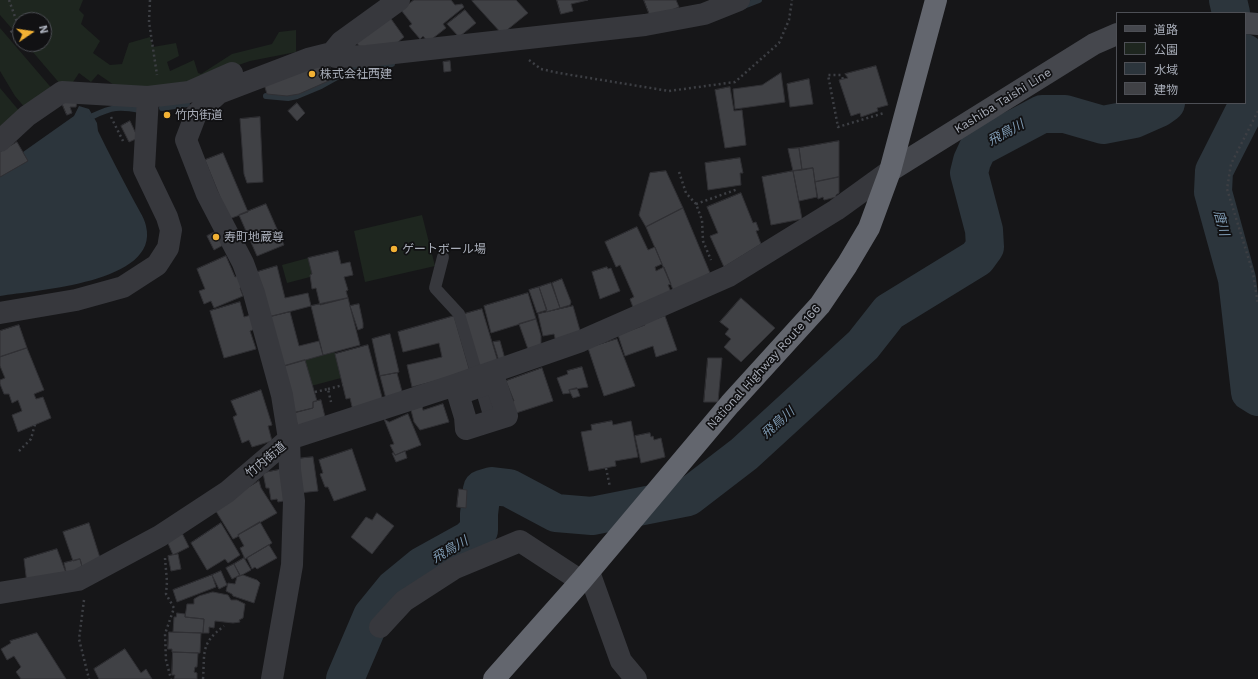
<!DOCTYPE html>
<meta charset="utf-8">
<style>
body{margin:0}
#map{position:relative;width:1258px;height:679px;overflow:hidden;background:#161618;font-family:"Work Sans","Noto Sans JP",sans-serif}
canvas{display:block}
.legend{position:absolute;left:1116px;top:12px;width:130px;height:92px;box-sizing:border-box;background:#111113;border:1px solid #4d4f55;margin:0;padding:5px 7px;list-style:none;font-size:12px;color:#a8adb8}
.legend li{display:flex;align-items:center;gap:8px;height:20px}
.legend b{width:20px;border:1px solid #4d4f55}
.north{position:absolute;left:12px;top:12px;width:40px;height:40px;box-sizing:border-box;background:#111113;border:1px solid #4d4f55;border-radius:50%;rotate:77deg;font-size:11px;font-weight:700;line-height:16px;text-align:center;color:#a8adb8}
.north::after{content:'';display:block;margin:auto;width:14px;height:18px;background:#f2b134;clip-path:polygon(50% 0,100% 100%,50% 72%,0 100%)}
</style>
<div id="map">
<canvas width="1258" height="679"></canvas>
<ul class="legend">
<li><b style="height:5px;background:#45474d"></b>道路</li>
<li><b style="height:11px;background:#1e261f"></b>公園</li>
<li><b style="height:11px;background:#2c353c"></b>水域</li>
<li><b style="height:11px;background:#404145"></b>建物</li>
</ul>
<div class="north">N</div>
</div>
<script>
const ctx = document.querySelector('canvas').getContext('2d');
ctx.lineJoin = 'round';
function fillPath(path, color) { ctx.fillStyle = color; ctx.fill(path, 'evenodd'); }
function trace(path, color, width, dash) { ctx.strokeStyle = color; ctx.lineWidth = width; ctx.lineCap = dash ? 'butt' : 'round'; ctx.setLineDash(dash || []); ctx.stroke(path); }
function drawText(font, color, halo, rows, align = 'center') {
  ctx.font = font + ' "Work Sans","Noto Sans JP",sans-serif'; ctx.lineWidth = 3.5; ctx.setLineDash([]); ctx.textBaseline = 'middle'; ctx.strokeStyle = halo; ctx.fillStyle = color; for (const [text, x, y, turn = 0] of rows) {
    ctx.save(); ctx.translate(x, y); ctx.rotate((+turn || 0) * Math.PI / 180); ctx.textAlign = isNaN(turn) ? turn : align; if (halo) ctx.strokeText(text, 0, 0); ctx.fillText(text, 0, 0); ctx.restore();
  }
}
fillPath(new Path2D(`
 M0,0h83l-4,10 5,5 -3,9 19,17 -7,12 17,12 12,-1 7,-21 21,-6 3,10 23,-4 3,13 -12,6 3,9 24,-11 4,13 3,1 31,-20 40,-10 7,-12 17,-2v22l-46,9 -57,20 -31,7 -48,-3 -16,-11 -7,8 -12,-9 -8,12h-10l-35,-41h18v-24h-24v18l-20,-23z
 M0,28l54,63 -27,19 -12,-14 -15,-25z
 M0,88l21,25 -21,18z
 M422,215l13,51 -70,16 -11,-51z
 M308,258l4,16 -2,1v2l-23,6 -5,-18z
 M335,352l6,26 -30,8 -6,-26z`), '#1e261f');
fillPath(new Path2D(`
 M79,106l10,3 8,14 1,8c11,23 23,45 35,68 4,8 11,18 13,27 14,57 -110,64 -146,70v-119l28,-16 -5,-9 51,-36z`), '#2c353c');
trace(new Path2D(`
 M741,7l18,-7
 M266,96l22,2 9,-2 24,-10 27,-15 44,-7
 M162,108l25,-4
 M93,116c19,-9 26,-10 47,-6`), '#2c353c', 6);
trace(new Path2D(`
 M1228,0l3,13
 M1245,53l6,11 3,28 -40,79 -1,21 24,87 13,113 8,5
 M345,679l27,-63 22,-27 28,-23 47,-26 10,-10v-16l3,-25 10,-3 17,2 47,25 36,3 96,-19 56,-43 119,-109 26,-33 88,-54 8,-11 -1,-17 -15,-57 3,-12 6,-13 64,-34h23l38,11 31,-6 25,-11 7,-5`), '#2c353c', 38);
const building = new Path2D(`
 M414,0h37l4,5 7,-1 2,3 -21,17 3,4 -18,14 -5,-6 -3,3 -11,-13 3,-2 -11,-14z
 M474,0h42l12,13 -26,21 -30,-33z
 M557,0h31l-17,4 2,7 -12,3z
 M644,0h32l3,7 -28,11z
 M465,10l11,13 -17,14 -12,-13z
 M389,16l15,21 -12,10 -30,3 -6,-8z
 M328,61l5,18 -34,15 -12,2 -20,-2 -3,-10z
 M450,61l1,10 -7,1 -1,-10z
 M876,66l12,39 -11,3 1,3 -17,6 -1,-4 -9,3 -12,-36 9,-2 -3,-4z
 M781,73l4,29 -50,7 -2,-20 29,-4z
 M809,79l4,25 -23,3 -3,-23z
 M730,87l4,24 8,-1 4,35 -21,3 -10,-58z
 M61,101h16l-1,6h-6l2,6 -5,2z
 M297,103l8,10 -8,8 -9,-10z
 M260,117l3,65 -16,1 -3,-9 -4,-55z
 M130,121l8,17 -9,4 -8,-16z
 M839,141v36l-24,5 -2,-14 -11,2 -3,-22z
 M17,142l11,19 -28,16v-25z
 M799,148l3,22 -9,1 -5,-22z
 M223,153l25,59 -19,7 -24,-59z
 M740,158l3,15h-3l1,12 -33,5 -3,-27z
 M813,168l4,29 -18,4 -6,-30z
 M666,171l17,37 -37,19 -7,-12 11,-42z
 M793,171l9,48 -31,6 -9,-48z
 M839,177v16l-3,2v2l-12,3 -1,-3 -5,2 -3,-17z
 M741,193l12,30 3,-1 3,8 -3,1 5,13 -37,23 -14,-31 8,-3 -11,-26z
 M266,204l18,41 -27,11 -18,-41z
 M683,208l27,65 -36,19 -28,-65z
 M637,227l11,23 7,-3 7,17 -7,3 1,4 8,-4 7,17 -3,1 4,9 -38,16 -4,-11 4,-2 -14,-32 -4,2 -11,-25z
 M219,230l6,14 -11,6 -7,-14z
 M338,251l3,13 9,-2 3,13 -9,2 4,13 -2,1 2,7 -28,7 -4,-17 -4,1 -2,-14 2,-1 -4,-16z
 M226,256l9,21 3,-1 5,11 -3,1 3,8 -29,12 -3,-7 -7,3 -5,-13 6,-2 -8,-20z
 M277,266l8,32 23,-5 3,13 -42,11 -12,-45z
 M607,267l1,2 3,-1 9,23 -20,8 -8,-27z
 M562,279l9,23 -1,3 -10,3 -8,-25z
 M551,283l9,25 -13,4 -8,-25z
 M539,287l8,23 -10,3 -8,-23z
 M528,293l8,26 -45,14 -7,-27z
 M348,298l12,47 -37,10 -12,-49z
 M741,298l34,30 -34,34 -17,-15 7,-8 -6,-5 4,-5 -9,-7z
 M240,302l4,15 7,-2 4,14 -5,2 6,18 -32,9 -14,-47z
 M359,304l4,19v5l-5,2 -8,-24z
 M573,306l8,28 -25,8 -2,-8 -11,2 -5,-22z
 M482,309l16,53 -18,6 -16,-54z
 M290,312l9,34 20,-5 4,14 -42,12 -12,-50z
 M454,316l16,56 -58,15 -5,-22 35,-8 -3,-14 -36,9 -5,-20z
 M665,316l12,34 -21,7 -3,-11 -28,10 -7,-21 27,-10 -1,-2z
 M536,319l5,17v13l-12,3 -10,-28z
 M19,325l8,23 -27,9v-26z
 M390,334l9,38 -19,4 -8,-37z
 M617,339l18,47 -31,10 -16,-48z
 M500,341l5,18 -6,2 -6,-19z
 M368,345l15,56 -30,10 -3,-13 -4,1 -11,-45z
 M27,348l17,42 -10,4 2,5 7,-2 8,21 -33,14 -6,-17 10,-4 -4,-11 -6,3 -3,-9h-5l-4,-10v-4l5,-2 -5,-12v-9z
 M708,358h14l-4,44h-14z
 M305,360l12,41 -4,1v6l-21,5 -11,-46z
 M582,367l6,20 -19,3 1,3 -7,1 -6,-16 11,-4 -1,-3z
 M542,368l11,33 -46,15 -4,-13 11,-2 -8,-20z
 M397,373l6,22 -17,4 -6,-23z
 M577,388l3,8 -7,2 -4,-8z
 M261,390l11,35 -4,1 4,15 -20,6 -3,-7 -7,3 -9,-26 4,-2 -6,-14z
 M321,400l5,21 -28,6 -4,-14 19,-5v-6z
 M443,404l6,18 -29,8 -6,-8 -3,-12 11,-4 1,4z
 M408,414l13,31 -26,10 -5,-10 4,-1 -10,-25 5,3z
 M612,421l1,4 18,-4 7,36 -23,4 1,5 -27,5 -8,-39 11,-2 -1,-5z
 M650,433l1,4 2,-1 1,4 7,-2 4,19 -24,6 -6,-27z
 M352,449l14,41 -32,11 -6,-14h-3l-5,-13 3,-1 -4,-13z
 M405,451l2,7 -11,4 -4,-9h2l1,2z
 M313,457l5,34 -19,2 -4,-34z
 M283,469l6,31 -11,2 -1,-3 -6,1 -2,-12h-3l-3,-15z
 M259,481l2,7 16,25 -39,22 1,1 -6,3 -19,-31z
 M459,489l8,1 -1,18 -9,-1z
 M377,513l17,13 -22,28 -21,-17 15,-20 6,3z
 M260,522l12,21 -27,16 -5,-11 4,-2 -6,-11z
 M89,523l12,38 -18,9 -3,-11 -7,2 -10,-29z
 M221,523l19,32 -12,8 -3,-4 -18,11 -16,-27z
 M182,533l7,14 -16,8 -6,-14z
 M269,545l8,13 -20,11 -2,-2 -3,2 -5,-11z
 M57,549l9,24 -39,11 -3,-25z
 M178,554l3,15 -10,2 -3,-15z
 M244,558l7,12 -11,6 -6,-12z
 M80,559l3,11 -16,6 -3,-13z
 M234,564l6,11 -8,4 -6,-11z
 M221,571l6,14 -8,4 -7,-14z
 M212,575l4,12 -39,15 -4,-12z
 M243,575l14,5 3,3 -6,20 -21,-7 -1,-2 -6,-3 2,-8 7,1 2,-7z
 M213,592l15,3 3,5h6l8,4 -2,14 -4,2 1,2 -7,1 -18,-2 -1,7 -5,-1v6h-6l1,-14 -19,-2 2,-13h7v-5l5,-3z
 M177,613l8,1v3l19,2 -1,14 -30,-1 1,-15h2z
 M169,632l32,1 -1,20 -28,-1v-3h-4z
 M37,633l29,46h-45l-5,-7 5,-5 -7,-11 -7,4 -6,-11 10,-6 -1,-2z
 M125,649l16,24 5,-4 6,10h-53l-5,-10z
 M173,652l25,1 -1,14h-2l-1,5 3,1v6h-23l1,-4h-3z`);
fillPath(building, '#404145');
trace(building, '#303034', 1);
trace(new Path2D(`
 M9,0l9,25 -8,8
 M150,0l-1,22 8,53
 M529,60l12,9 18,4 110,18 66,-9 44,-39 10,-23 3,-20
 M843,79l-2,-4h-13l10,52 46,-14
 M1258,111l-27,53 -4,25 26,84 5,32
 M111,117l12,24
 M679,172l7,21 10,11 6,16 1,21 8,19
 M696,204l42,-15
 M328,389l15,-4
 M315,392l13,-3 3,13
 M19,451l12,-12 4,-15
 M606,468l4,19
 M165,558l2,24 -1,12 8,14 -9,26 1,26 5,19
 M84,600l-5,39 10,40
 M203,679c2,-27 -3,-35 21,-53`), '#3d3f44', 2.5, [2, 3]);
trace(new Path2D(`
 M443,257l-8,31 24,26 30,101`), '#37383d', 12);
trace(new Path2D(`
 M332,53l4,4 31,-1 278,-31 59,-11 35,-14
 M0,141l27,-25 35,-24 86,5 41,-5 43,-19
 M0,313l76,-13 47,-13 34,-22 11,-17 3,-18 -4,-13 -23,-48 4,-72
 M495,381l12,35 -41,13 -1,-12 -7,-23z
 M589,572l32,89 15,18
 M0,593l78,-13 82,-44 67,-44 62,-53 163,-53 129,-45 148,-65 107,-66 54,-39
 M380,627l24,-26 51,-33 65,-27 61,40
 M272,679l20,-114 2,-64 -4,-31 -1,-31 -7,-44 -28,-102 -11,-30 -36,-69 -21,-54 10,-26 23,-21 89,-34 24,-6 9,-11 58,-42`), '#37383d', 22);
trace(new Path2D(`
 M1245,23l13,1
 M890,171l204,-127 23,-10`), '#45474d', 22);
trace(new Path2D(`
 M494,679l87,-98 149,-177 90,-99 27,-40 22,-37 21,-57 46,-171`), '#63666e', 22);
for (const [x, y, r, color] of [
 [312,74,4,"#f2b134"],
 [167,115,4,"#f2b134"],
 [216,237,4,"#f2b134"],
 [394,249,4,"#f2b134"]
]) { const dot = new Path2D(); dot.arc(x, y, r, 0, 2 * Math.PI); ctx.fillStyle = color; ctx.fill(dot); trace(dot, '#111113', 1.5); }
drawText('12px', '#a8adb8', '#111113', [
 ["株式会社西建",320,74],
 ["竹内街道",175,115],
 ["寿町地蔵尊",224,237],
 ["ゲートボール場",402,249]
], 'left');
drawText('12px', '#a8adb8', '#111113', [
 ["Kashiba Taishi Line",1003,101,-32],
 ["National Highway Route 166",764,367,-48],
 ["竹内街道",266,460,-40]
]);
drawText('italic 13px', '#7f9bb3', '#111113', [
 ["飛鳥川",1006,133,-29],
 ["唐川",1221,223,75],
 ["飛鳥川",778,423,-42],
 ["飛鳥川",450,550,-30]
]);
</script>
